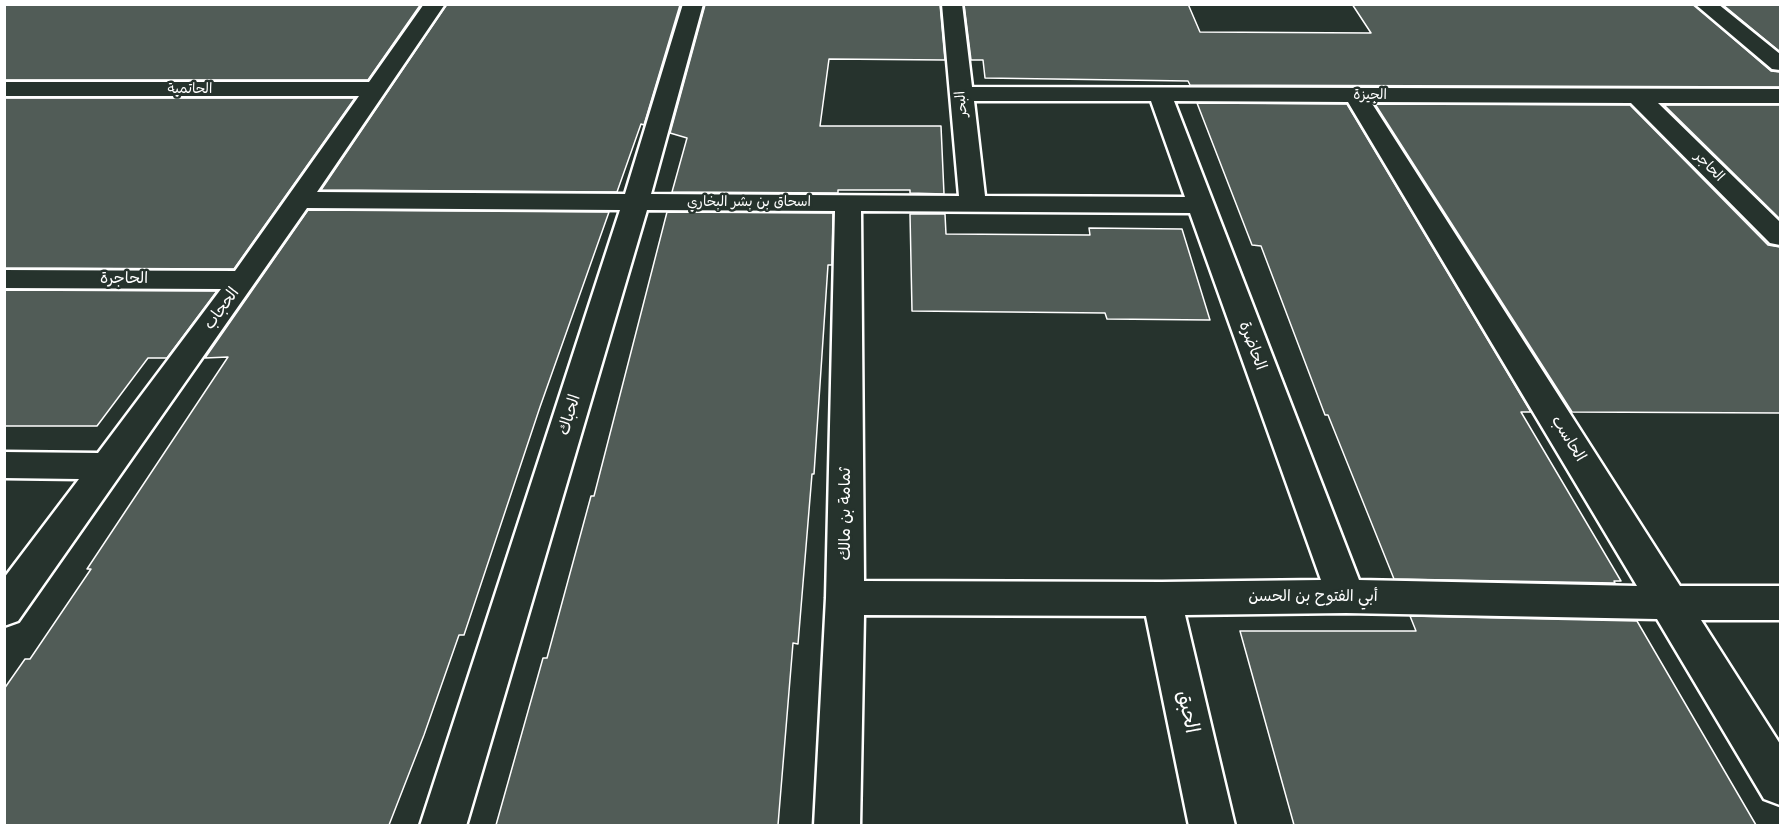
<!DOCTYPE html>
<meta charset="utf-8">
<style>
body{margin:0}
#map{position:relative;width:1785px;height:830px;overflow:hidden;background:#26332d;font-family:"Balsamiq Sans",sans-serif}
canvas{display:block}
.frame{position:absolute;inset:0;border:6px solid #fff;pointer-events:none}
</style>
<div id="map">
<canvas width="1785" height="830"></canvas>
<div class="frame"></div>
</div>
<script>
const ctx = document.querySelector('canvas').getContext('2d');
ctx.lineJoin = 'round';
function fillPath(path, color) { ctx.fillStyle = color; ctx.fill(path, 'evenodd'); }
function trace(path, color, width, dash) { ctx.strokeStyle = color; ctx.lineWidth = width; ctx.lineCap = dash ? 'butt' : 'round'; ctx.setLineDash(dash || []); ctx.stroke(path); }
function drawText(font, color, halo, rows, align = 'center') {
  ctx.font = font + ' "Balsamiq Sans","Playpen Sans Arabic",sans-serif'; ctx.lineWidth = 5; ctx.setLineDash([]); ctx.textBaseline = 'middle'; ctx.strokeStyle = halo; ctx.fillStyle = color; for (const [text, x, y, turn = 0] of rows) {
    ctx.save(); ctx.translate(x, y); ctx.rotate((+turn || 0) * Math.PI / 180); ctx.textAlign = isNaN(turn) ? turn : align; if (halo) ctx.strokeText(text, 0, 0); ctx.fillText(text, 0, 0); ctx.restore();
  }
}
const building = new Path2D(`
 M4,4h417l-53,76h-364z
 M447,4l233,1 -36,120 -3,-1 -24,68 -296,-2z
 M848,4h92l5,56 -116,-1 -9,67h121l3,68 -34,-1v-3h-72v3l-166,-1 15,-54 -17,-5 35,-128z
 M964,4h224l12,28 171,1 -19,-29h341l78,67 9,1v15l-590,-2 -2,-4 -203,-3 -2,-18h-12z
 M1722,4h58v48z
 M4,98h351l-121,171 -230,-1z
 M1197,103l150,1 184,308h-10l100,169h-7l1,2 -221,-4 -66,-164h-3l-64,-169 -9,-1z
 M1375,104l255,1 138,140 12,2v166l-208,-1z
 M1664,105h116v114z
 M308,210l301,2 -69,195 -76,228h-5l-35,100 -35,90h-385v-136l21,-30h5l61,-90h-4l141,-212 -23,1z
 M667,212l166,1 -1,52h-4l-14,209h-2l-14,170 -5,-1 -15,182h-282l47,-167h4l44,-162h3z
 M910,214h35l1,20 144,1 -1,-7 93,1 28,91 -103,-1 -2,-6 -193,-2z
 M4,290l213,1 -50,67h-19l-51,68h-93z
 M1410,616l227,5 119,204h-462l-54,-194h176z`);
fillPath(building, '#515c57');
trace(building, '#fff', 1.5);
const minor = new Path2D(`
 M424,4h21l-128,188 308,2 58,-190h20l-52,190 308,2 -17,-192h20l10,83 808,2v14h-122l122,119v23l-10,-2 -139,-140 -260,-1 309,484h100v34h-79l79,124v61l-16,-6 -107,-180 -311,-6 -161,2 50,211h-46l-43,-210 -282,-1 -4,211h-46l12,-228 9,-387 -188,-1 -181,616h-46l200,-616 -313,-2 -289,413 -14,5v-48l75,-99 -75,-1v-26l94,1 123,-164 -217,-1v-18l231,1 124,-175h-355v-14h365zM974,101h177l34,96 -200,-1zM1174,101l174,1 289,484 -278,-6zM861,211l329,2 131,367 -159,2 -298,-1z
 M1695,4h23l62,50v16l-8,-1z`);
trace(minor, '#fff', 5);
fillPath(minor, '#26332d');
drawText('14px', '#fff', '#26332d', [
 ["الحاتمية",190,89],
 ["الجيزة",1370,95],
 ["البحر",962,104,-96],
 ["الحاجر",1709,167,45],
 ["اسحاق بن بشر البخاري",749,202]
]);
drawText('16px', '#fff', '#26332d', [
 ["الحاجرة",124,279],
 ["الحجاب",222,309,-54],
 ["الحاضرة",1252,346,69],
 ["الحباك",570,415,-73],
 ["الحاسب",1568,439,58],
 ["ثمامة بن مالك",846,514,-90],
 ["أبي الفتوح بن الحسن",1313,597]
]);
drawText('20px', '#fff', '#26332d', [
 ["الحبق",1187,712,78]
]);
</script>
